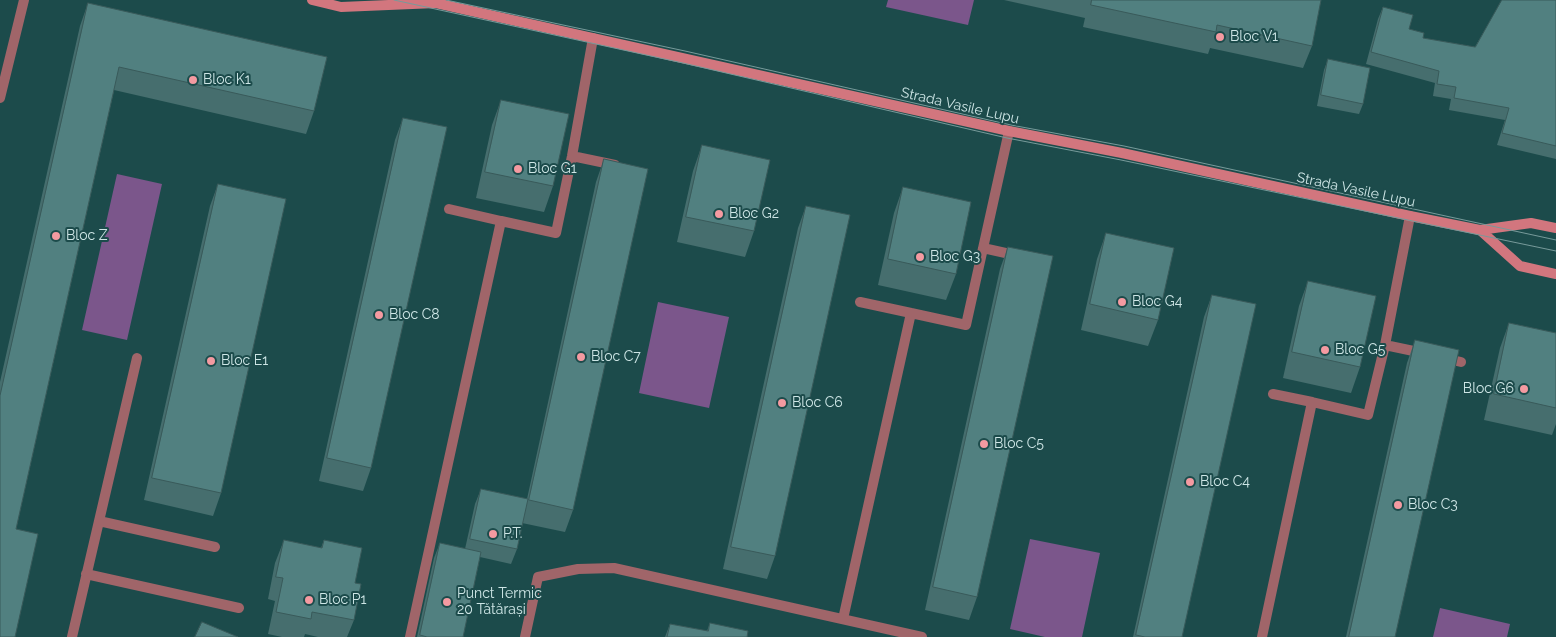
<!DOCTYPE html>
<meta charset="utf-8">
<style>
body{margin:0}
canvas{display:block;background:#1c4b4b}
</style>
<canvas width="1556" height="637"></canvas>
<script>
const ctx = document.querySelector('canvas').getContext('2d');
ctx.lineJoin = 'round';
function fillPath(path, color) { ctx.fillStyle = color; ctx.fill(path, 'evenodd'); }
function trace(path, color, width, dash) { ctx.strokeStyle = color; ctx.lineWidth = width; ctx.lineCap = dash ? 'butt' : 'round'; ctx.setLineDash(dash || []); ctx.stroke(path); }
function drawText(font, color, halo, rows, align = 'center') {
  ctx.font = font + ' Raleway,sans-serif'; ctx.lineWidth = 4; ctx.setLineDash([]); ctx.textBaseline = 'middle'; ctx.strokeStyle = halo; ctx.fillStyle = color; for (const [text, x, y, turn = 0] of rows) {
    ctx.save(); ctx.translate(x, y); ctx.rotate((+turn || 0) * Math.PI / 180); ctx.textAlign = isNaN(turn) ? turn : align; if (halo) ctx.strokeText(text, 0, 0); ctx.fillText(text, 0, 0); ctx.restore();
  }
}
fillPath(new Path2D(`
 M888,0h86l-6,25 -82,-18z
 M117,174l45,10 -35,156 -45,-10z
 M658,302l71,15 -20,91 -70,-15z
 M1030,539l70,14 -18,84h-37l-35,-8z
 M1440,608l70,16 -3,13h-74z`), '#7b568b');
trace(new Path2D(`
 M572,156l43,9
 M501,221l55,12 16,-77 21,-118
 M983,248l36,8
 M911,313l55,12 43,-194
 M1385,345l38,8
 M1444,358l17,4
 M1312,402l56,13 17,-70 25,-129
 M99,521l116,26
 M86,574l153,34
 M843,619l68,-306 -51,-11
 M72,637l65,-279
 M410,637l91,-416 -52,-12
 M525,637l13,-60 40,-8 36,-1 308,69
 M1262,637l50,-235 -39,-8`), '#a06569', 10);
trace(new Path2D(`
 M0,98l24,-98`), '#a06569', 10);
trace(new Path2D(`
 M312,0l29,7 95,-4 573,128 113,22 288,63 70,14 51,-7 25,5
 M1480,230l40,36 36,8`), '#d2767e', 10);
trace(new Path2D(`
 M394,0l289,63 324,75 114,22 435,91
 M446,0l239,51 326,74 113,21 432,94`), '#779a9a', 1);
fillPath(new Path2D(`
 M1004,0h317l-9,46 -9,22 -93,-20 -2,6 -125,-27 2,-9z
 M1556,0v159l-59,-14 8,-25 -56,-10 2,-11 -18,-3 2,-13 -69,-19 12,-45 5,-12 26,22 14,9 52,9z
 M88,3l226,108 -8,23 -192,-44 -98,439 -16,108v-255l80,-356z
 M1328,59l35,45 -4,10 -42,-8 7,-36z
 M501,100l52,86 -9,26 -68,-14 16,-73z
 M403,118l-32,350 -8,23 -44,-10 76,-341z
 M702,145l52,86 -9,26 -68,-15 16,-71z
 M604,159l-31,351 -8,22 -43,-9 -5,26 -6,15 -31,-7 -17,80h-46l17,-79 6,-15 25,6 10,-45 6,-15 46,10 69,-317z
 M218,184l3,309 -8,23 -69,-16 66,-294z
 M903,187l53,87 -10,26 -68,-15 16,-72z
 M806,206l-31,350 -8,23 -44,-10 75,-341z
 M1106,233l52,87 -10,26 -67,-16 16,-71z
 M1008,247l-31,350 -8,23 -44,-10 75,-341z
 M1308,281l52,86 -9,26 -68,-15 16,-72z
 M1212,295l-30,342h-49l71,-320z
 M1509,323l47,10v91l-4,11 -68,-15 16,-72z
 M1415,340l-20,297h-49l61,-274z
 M284,540l37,8 3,-8 31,43 -1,37 -7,17h-29l-13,-3 -1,3h-22l-14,-3 7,-33 -7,-2 7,-36z
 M710,623l37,14h-82l5,-13 37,7z`), '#466e6e');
const building = new Path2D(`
 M1092,0h229l-9,46 -95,-21 -1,7 -125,-27z
 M1502,0h54v146l-54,-13 7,-25 -55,-10 2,-11 -19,-3 2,-13 -68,-19 12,-45 30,8 -4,14 15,4 -1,5 52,9z
 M88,3l239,54 -13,54 -195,-44 -103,462 22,5 -23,103h-15v-241z
 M1328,59l42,9 -7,36 -42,-9z
 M501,100l68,14 -16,72 -68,-14z
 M403,118l44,9 -76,341 -44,-10z
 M702,145l68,15 -16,71 -68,-14z
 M604,159l44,10 -75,341 -44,-10z
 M218,184l68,15 -65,294 -69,-15z
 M903,187l68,15 -15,72 -68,-15z
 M806,206l44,9 -75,341 -44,-9z
 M1106,233l68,15 -16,72 -68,-16z
 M1008,247l45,9 -76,341 -44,-10z
 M1308,281l68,15 -16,71 -68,-15z
 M1212,295l44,9 -74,333h-37l-9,-2z
 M1509,323l47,10v75l-62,-14z
 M1415,340l44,10 -64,287h-46z
 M481,489l47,10 -11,50 -47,-10z
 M284,540l38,8 2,-8 38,8 -7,35 6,1 -7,36 -42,-8 -1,7 -35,-7 7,-34 -7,-1z
 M440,543l41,9 -18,85h-36l-7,-2z
 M202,622l36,15h-43z
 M710,623l38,8 -1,6h-80l3,-13 38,7z`);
fillPath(building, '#518080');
trace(building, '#395a5a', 1);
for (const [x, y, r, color] of [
 [1220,37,5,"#f49aa1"],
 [193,80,5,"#f49aa1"],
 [518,169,5,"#f49aa1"],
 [719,214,5,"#f49aa1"],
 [56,236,5,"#f49aa1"],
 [920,257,5,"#f49aa1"],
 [1122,302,5,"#f49aa1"],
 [379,315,5,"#f49aa1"],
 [1325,350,5,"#f49aa1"],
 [581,357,5,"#f49aa1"],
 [211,361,5,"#f49aa1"],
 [1524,389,5,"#f49aa1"],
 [782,403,5,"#f49aa1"],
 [984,444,5,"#f49aa1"],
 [1190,482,5,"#f49aa1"],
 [1398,505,5,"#f49aa1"],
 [493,534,5,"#f49aa1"],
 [309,600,5,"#f49aa1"],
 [447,602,5,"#f49aa1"]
]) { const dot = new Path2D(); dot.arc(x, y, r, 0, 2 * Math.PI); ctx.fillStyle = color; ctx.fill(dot); trace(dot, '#1c4b4b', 2); }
drawText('14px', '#cee6e6', '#1c4b4b', [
 ["Bloc V1",1230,37],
 ["Bloc K1",203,80],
 ["Bloc G1",528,169],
 ["Bloc G2",729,214],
 ["Bloc Z",66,236],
 ["Bloc G3",930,257],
 ["Bloc G4",1132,302],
 ["Bloc C8",389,315],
 ["Bloc G5",1335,350],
 ["Bloc C7",591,357],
 ["Bloc E1",221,361],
 ["Bloc G6",1514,389,"right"],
 ["Bloc C6",792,403],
 ["Bloc C5",994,444],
 ["Bloc C4",1200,482],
 ["Bloc C3",1408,505],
 ["P.T.",503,534],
 ["Punct Termic",457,594],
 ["20 Tătărași",457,610],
 ["Bloc P1",319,600]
], 'left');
drawText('14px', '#cee6e6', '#1c4b4b', [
 ["Strada Vasile Lupu",960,106,13],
 ["Strada Vasile Lupu",1356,190,12]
]);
</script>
